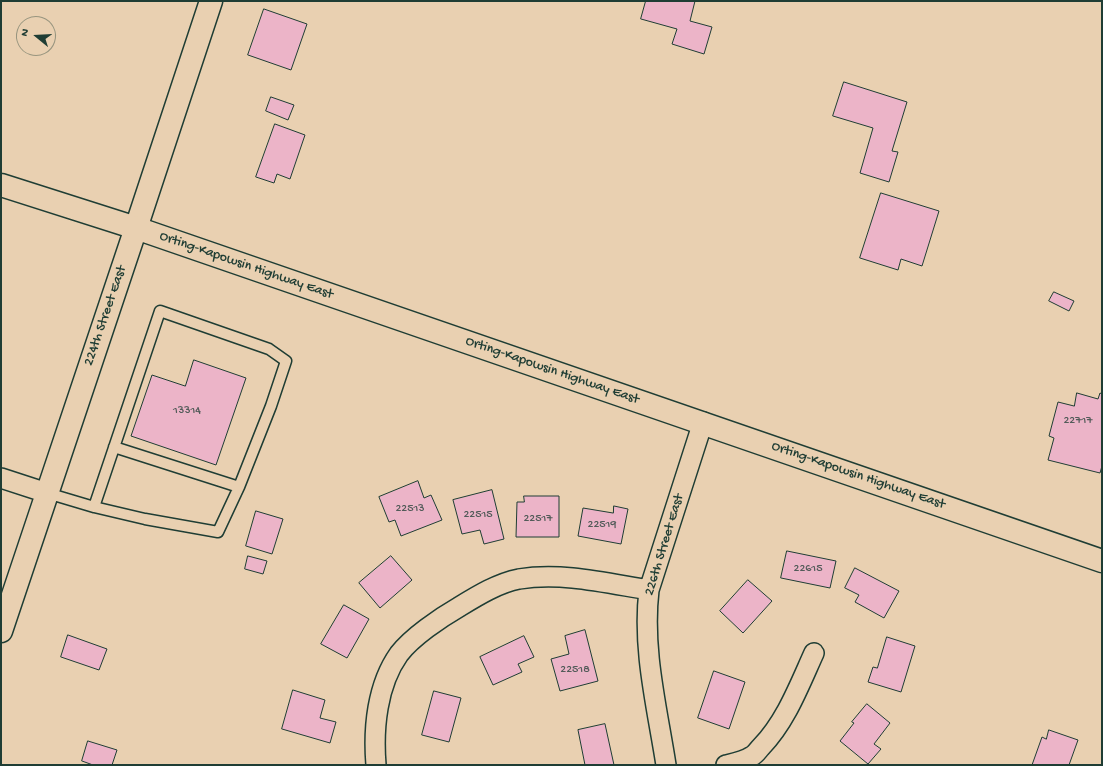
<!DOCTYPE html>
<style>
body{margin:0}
#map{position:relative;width:1103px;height:766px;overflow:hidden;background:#e9d0b1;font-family:"Gochi Hand",sans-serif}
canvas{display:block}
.frame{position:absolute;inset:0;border:2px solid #1f3d34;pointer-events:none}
.north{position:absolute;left:16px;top:16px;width:40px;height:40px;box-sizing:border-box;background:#e9d0b1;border:1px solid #98957f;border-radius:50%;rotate:288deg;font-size:11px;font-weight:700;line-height:16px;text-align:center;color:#1f3d34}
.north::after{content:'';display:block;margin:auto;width:14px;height:18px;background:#1f3d34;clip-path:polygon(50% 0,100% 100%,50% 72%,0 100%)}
</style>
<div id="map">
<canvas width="1103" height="766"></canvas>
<div class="frame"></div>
<div class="north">N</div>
</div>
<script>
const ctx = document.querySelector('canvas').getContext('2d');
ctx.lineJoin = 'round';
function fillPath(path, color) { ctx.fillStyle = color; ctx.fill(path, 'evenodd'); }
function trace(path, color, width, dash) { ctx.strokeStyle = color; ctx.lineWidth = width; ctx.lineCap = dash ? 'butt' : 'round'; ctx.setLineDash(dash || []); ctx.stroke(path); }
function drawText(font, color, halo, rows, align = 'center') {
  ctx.font = font + ' "Gochi Hand",sans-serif'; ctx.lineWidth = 3; ctx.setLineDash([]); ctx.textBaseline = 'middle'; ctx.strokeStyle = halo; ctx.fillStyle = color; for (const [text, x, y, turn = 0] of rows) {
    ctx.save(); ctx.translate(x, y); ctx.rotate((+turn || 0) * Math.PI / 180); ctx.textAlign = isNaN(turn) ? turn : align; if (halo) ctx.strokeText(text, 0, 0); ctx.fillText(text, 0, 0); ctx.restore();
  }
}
const building = new Path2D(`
 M646,1h49l-5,20 22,6 -8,27 -32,-10 5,-15 -36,-10z
 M264,9l43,15 -16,46 -43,-15z
 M844,82l63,20 -15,49 6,1 -9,30 -29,-9 13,-45 -40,-12z
 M271,97l23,8 -6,15 -22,-9z
 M275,124l30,11 -15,44 -13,-5 -3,9 -18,-6z
 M881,193l58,18 -17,55 -21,-7 -3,11 -38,-12z
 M1054,292l20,9 -5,10 -20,-10z
 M194,360l52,18 -30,87 -85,-29 21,-61 33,11z
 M1077,393l21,6 2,-6 2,1v72l-2,7 -52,-13 6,-22 -5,-2 9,-34 16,4z
 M418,481l6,17 7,-3 11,25 -41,16 -6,-16 -6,2 -10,-25z
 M492,490l12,49 -20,5 -4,-14 -18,4 -9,-34z
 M524,496h35v41h-43l1,-35h7z
 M614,506l14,3 -7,35 -43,-8 5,-28 30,5z
 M256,511l27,8 -11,35 -26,-8z
 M787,551l49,10 -6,27 -49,-10z
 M248,556l19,5 -4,13 -18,-5z
 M391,556l21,24 -32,28 -21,-25z
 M855,568l44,23 -15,27 -29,-16 4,-7 -14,-7z
 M748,580l24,21 -29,32 -23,-22z
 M344,605l25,14 -22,39 -26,-14z
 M585,630l13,51 -38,10 -9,-32 18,-5 -4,-18z
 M68,635l39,14 -8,21 -38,-13z
 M524,636l10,21 -16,7 4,8 -29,13 -13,-28z
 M887,637l28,9 -14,46 -33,-10 5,-15 4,1z
 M714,671l31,11 -16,47 -31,-11z
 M293,690l32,10 -5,18 16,4 -6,21 -48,-14z
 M434,691l27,7 -12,44 -27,-7z
 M867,704l23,19 -16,21 7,5 -13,15 -28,-23 14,-18 -2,-1z
 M605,724l9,41h-29l-7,-35z
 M1049,730l29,10 -9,25h-37l10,-28 4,2z
 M88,741l29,9 -5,15h-19l-11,-4z`);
fillPath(building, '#ecb4c8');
trace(building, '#1f3d34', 1);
const service = new Path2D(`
 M114,447l125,40
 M47,493l47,14 51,12 73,13 21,-45 32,-81 15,-45 -17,-12 -109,-38 -66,196`);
const minor = new Path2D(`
 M1,478l46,15
 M376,765c-3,-37 1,-80 23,-111 13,-17 41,-36 60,-47 18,-11 39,-24 60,-28 43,-7 87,4 130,11
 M666,765c-9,-58 -24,-116 -17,-175l54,-168
 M726,765c9,-2 19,-4 26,-9 4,-2 6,-6 9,-9 25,-26 38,-61 53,-94`);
const tertiary = new Path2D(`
 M136,228l75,-227`);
const secondary = new Path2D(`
 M1,185l135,43 966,333
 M1,631l135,-403`);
trace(service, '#1f3d34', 13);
trace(minor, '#1f3d34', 22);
trace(tertiary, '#1f3d34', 25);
trace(secondary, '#1f3d34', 25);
trace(service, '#e9d0b1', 10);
trace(minor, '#e9d0b1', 19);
trace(tertiary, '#e9d0b1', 22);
trace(secondary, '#e9d0b1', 22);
drawText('12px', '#525b59', null, [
 ["13314",187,411],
 ["22717",1078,421],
 ["22513",410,509],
 ["22515",478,515],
 ["22517",538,519],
 ["22519",602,525],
 ["22615",808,569],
 ["22518",575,670]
]);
drawText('14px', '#1f3d34', '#e9d0b1', [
 ["Orting-Kapowsin Highway East",246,266,19],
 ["224th Street East",106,316,-71],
 ["Orting-Kapowsin Highway East",552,371,19],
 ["Orting-Kapowsin Highway East",858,476,19],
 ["226th Street East",665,545,-73]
]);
</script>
